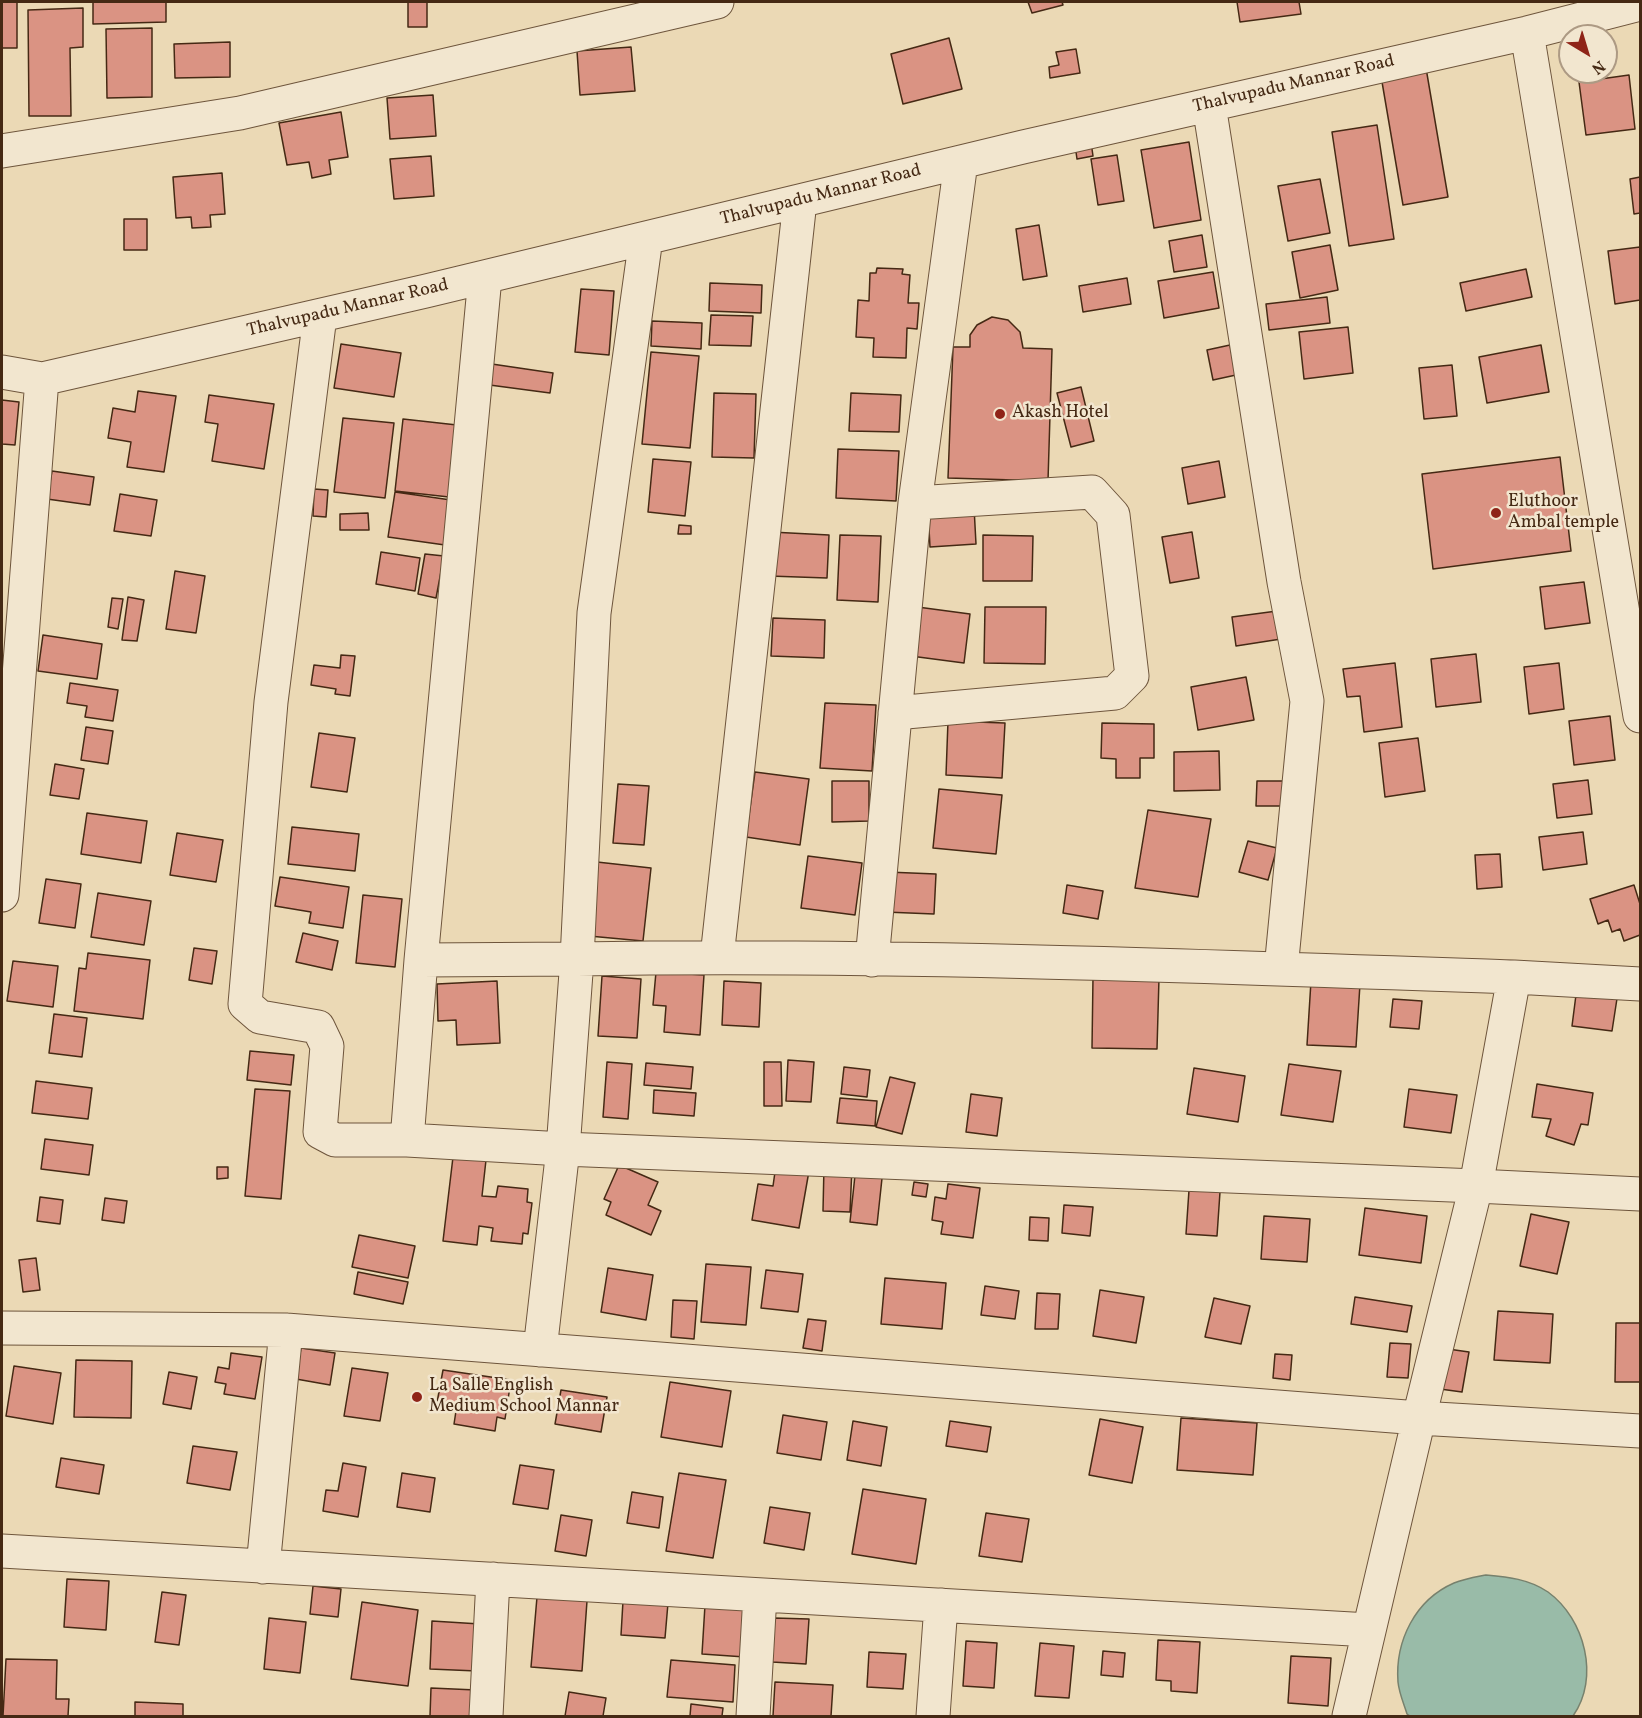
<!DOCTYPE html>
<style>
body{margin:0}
#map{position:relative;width:1642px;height:1718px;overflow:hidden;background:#ebd9b5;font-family:Vollkorn,serif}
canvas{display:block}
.frame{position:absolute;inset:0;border:3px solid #452914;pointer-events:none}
.north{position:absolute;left:1558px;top:24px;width:60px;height:60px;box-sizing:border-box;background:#f2e6cf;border:2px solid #ad9a84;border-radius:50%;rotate:142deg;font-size:16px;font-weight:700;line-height:24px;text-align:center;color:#452914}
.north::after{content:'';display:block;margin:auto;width:21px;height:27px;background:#8f2418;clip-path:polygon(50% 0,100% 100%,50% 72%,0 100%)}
</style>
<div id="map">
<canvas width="1642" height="1718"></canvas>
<div class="frame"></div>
<div class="north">N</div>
</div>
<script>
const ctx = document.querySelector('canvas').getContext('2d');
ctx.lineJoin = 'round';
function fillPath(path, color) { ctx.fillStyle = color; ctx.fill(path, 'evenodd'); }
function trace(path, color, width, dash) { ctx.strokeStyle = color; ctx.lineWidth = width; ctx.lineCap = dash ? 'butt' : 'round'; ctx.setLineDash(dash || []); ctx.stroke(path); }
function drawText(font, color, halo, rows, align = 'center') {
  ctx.font = font + ' Vollkorn,serif'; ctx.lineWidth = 5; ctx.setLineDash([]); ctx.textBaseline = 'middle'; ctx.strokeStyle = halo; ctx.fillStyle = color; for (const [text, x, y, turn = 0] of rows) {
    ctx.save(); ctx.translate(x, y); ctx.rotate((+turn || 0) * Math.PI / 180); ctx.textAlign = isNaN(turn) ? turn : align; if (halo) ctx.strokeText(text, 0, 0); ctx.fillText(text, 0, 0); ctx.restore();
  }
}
const water = new Path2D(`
 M1486,1575c22,2 43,4 62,17 37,27 52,86 25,124h-163l-3,-2c-3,-10 -8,-21 -9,-32 -3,-41 17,-82 56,-99 10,-4 22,-6 32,-8z`);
fillPath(water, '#99bba8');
trace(water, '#77816d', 1.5);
const building = new Path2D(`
 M2,2h15v46h-15z
 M93,2h73v20l-73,2z
 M408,2h19v25h-19z
 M1028,2h34l1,3 -31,8z
 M1237,2h62l2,12 -61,8z
 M83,8v39l-13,1 1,68h-42l-1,-106z
 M152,28v69l-45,1 -1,-69z
 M949,38l13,51 -59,15 -12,-50z
 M230,42v35l-55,1 -1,-34z
 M631,47l4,44 -55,4 -3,-44z
 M1076,49l4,24 -30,5 -1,-11 10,-2 -3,-13z
 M1426,68l22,129 -45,8 -22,-129z
 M1629,75l6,54 -49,6 -7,-53z
 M433,95l3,41 -46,3 -3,-41z
 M341,112l7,45 -19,3 2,14 -19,4 -3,-16 -22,3 -8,-42z
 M1377,125l17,114 -45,7 -17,-114z
 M1091,142l2,14 -16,3 -2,-14z
 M1189,142l12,78 -47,8 -13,-78z
 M1117,155l7,46 -26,4 -7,-46z
 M431,156l3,40 -40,3 -4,-40z
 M222,173l3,41 -15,1 1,12 -19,1 -1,-11 -15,1 -3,-41z
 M1640,177v36l-6,1 -4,-35z
 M1320,179l10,54 -42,8 -10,-55z
 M124,219h23v31h-23z
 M1039,225l8,51 -24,4 -7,-51z
 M1202,235l5,32 -33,5 -5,-31z
 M1330,245l8,45 -38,8 -8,-46z
 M1640,247v53l-25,4 -7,-53z
 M877,268l26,1 -1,5 8,1 -2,28h11l-2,26 -10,-1 -1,30 -33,-1 1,-19 -18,-1 2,-37 11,1 1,-28h6z
 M1526,269l6,28 -66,14 -6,-28z
 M1213,272l6,36 -55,10 -6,-37z
 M1127,278l4,26 -48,8 -4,-26z
 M710,283l52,2 -1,28 -52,-2z
 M581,289l33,2 -5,64 -34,-3z
 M1327,297l3,26 -61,7 -3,-26z
 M711,315l42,1 -2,30 -42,-1z
 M992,317l16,3 12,12 3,16 29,1 -4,132 -100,-3 5,-131h17v-12l7,-10z
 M652,321l50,2 -1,26 -50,-3z
 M1348,327l5,46 -49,6 -5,-47z
 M341,344l60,9 -7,44 -60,-9z
 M1230,345l6,30 -23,5 -6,-30z
 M1541,345l8,47 -62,11 -8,-46z
 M651,352l48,4 -9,92 -48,-4z
 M485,363l68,10 -3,20 -68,-9z
 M1452,365l5,51 -33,3 -5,-51z
 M1081,387l13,54 -23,6 -14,-54z
 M138,391l38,5 -12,76 -37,-5 4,-25 -23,-4 5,-30 22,4z
 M714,393l42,1 -2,64 -42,-1z
 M851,393l50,2 -2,37 -50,-1z
 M209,395l65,9 -10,65 -52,-8 6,-37 -13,-2z
 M2,400l17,2 -4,43 -13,-1z
 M343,418l51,5 -9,75 -51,-6z
 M403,419l54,6 -8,72 -54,-6z
 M838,449l61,2 -3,50 -60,-3z
 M1560,457l11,94 -138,18 -11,-95z
 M653,459l38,3 -6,54 -37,-4z
 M1219,461l6,36 -37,7 -6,-36z
 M52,471l42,6 -4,28 -43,-6z
 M314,489l14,1 -2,27 -13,-1z
 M395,492l56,8 -6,45 -57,-8z
 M120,494l37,6 -6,36 -37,-5z
 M974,507l2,37 -46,3 -2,-37z
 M368,513l1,17h-29v-16z
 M679,525l12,1v8h-13z
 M771,532l58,3 -2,43 -58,-2z
 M1192,532l7,46 -29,5 -8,-46z
 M840,535l41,1 -3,66 -41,-2z
 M983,535l50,1 -1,45h-49z
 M381,552l39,6 -5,33 -39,-7z
 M425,554l19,2 -8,42 -18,-4z
 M175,571l30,5 -9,57 -30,-4z
 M1584,582l6,41 -45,6 -5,-42z
 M128,597l16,3 -7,41 -15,-1z
 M112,598l11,1 -5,30 -10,-2z
 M910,606l60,8 -6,49 -61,-8z
 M985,607h61l-1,57 -61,-1z
 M1277,611l4,28 -45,7 -4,-29z
 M773,618l52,2 -1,38 -53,-2z
 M43,635l59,9 -5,35 -59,-8z
 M1476,654l5,48 -45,5 -5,-48z
 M341,655l14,1 -5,40 -15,-2 1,-5 -25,-4 3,-20 26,3z
 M1395,663l7,64 -38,5 -4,-36 -13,1 -4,-28z
 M1559,663l5,46 -35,5 -5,-47z
 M1246,677l8,43 -56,10 -7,-43z
 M70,683l48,7 -5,31 -28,-4 2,-11 -20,-3z
 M825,703l51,2 -4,66 -52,-3z
 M1610,716l5,44 -41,5 -5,-44z
 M948,721l57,2 -3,55 -56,-3z
 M1102,723l52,1v34h-14v20h-24v-19l-15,-1z
 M86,727l27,4 -5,33 -27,-4z
 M319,733l36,5 -8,54 -36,-5z
 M1418,738l7,53 -40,6 -6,-54z
 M1219,751l1,39 -46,1v-39z
 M55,764l29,5 -5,30 -29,-4z
 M755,772l54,7 -9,66 -54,-8z
 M1588,780l4,34 -35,4 -4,-34z
 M832,781h37v40l-37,1z
 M1257,781h28v25h-29z
 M618,784l31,2 -5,59 -31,-2z
 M939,789l63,6 -6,59 -63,-6z
 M1148,810l63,9 -13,78 -63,-9z
 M87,813l60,8 -6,42 -60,-9z
 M292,827l67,7 -4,37 -67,-7z
 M1583,832l4,32 -44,6 -4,-33z
 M177,833l46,7 -7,42 -46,-7z
 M1248,841l29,7 -9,32 -29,-8z
 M1500,854l2,33 -25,2 -2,-34z
 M808,856l54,7 -7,52 -54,-7z
 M597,862l54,6 -8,73 -54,-5z
 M887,872l49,2 -2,40 -49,-2z
 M280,877l69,10 -6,41 -34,-5 2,-11 -36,-6z
 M46,879l35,5 -6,44 -36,-5z
 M1067,885l36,6 -5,28 -35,-6z
 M1634,885l6,19v31l-16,6 -4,-12 -8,3 -4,-12 -10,4 -8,-25z
 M98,893l53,8 -7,44 -53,-8z
 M363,895l39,4 -7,68 -39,-4z
 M303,933l35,8 -6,29 -36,-8z
 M194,948l23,3 -5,33 -23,-4z
 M88,953l62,7 -7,59 -69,-8 5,-43 7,1z
 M13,961l45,5 -5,41 -46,-6z
 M656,972l48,3 -4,60 -36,-3 2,-26 -13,-1z
 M602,976l39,3 -4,59 -39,-2z
 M1093,977l66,1 -2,71 -65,-1z
 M497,981l3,62 -43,2 -1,-25 -18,1 -1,-37z
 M724,981l37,2 -2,44 -37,-2z
 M1311,981l49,3 -4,63 -49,-2z
 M1577,987l41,5 -6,39 -40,-5z
 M1393,999l29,2 -3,28 -29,-2z
 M54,1014l33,4 -5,39 -33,-4z
 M250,1051l44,4 -3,30 -44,-5z
 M788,1060l26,2 -3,40 -25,-1z
 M607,1062l25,2 -4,55 -25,-2z
 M764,1062h17l1,44h-18z
 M646,1063l47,4 -2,22 -47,-4z
 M1289,1064l52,7 -8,51 -52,-7z
 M844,1067l26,3 -3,27 -26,-3z
 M1194,1068l51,8 -7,46 -51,-8z
 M890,1077l25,6 -13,51 -26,-7z
 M36,1081l56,7 -4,31 -56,-6z
 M1537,1084l56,9 -5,32 -7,-1 -7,21 -28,-9 5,-17 -19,-2z
 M255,1089l35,2 -9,108 -36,-3z
 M1409,1089l48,6 -6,38 -47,-6z
 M654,1090l42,3 -2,23 -41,-3z
 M971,1094l31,4 -5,38 -31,-4z
 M840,1098l37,3 -2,25 -38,-3z
 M45,1139l48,6 -4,30 -48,-6z
 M453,1157l33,3 -4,36 14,1 2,-11 30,3 -1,13 5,1 -4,31 -5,-1 -1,11 -31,-3 2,-13 -14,-2 -2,19 -34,-4z
 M619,1165l39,17 -10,23 13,6 -10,24 -45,-20 5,-13 -7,-3z
 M776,1165l33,6 -10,57 -47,-8 6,-36 15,2z
 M824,1166l28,1 -2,45 -27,-1z
 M856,1166l27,3 -6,56 -27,-3z
 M217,1167h11v11l-11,1z
 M914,1182l14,2 -2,13 -14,-2z
 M948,1184l32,4 -7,50 -32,-4 2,-12 -11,-2 3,-23 11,2z
 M1189,1190l31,2 -3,44 -31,-2z
 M40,1197l23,3 -3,24 -23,-3z
 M105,1198l22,3 -3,22 -22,-3z
 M1064,1205l29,2 -3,29 -28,-3z
 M1365,1208l62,8 -6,47 -62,-8z
 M1531,1214l38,8 -12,52 -37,-8z
 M1264,1216l46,3 -3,43 -46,-3z
 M1030,1217l19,1 -1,23 -19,-1z
 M359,1235l56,11 -7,32 -56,-11z
 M36,1258l4,32 -17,2 -4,-32z
 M706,1264l45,3 -5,58 -45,-3z
 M608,1268l45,7 -7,45 -45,-8z
 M766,1270l37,4 -5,38 -37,-4z
 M358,1272l50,10 -5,22 -49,-10z
 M885,1278l61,5 -4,46 -61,-5z
 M985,1286l34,5 -4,28 -34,-4z
 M1100,1290l44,7 -8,46 -43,-7z
 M1037,1293l23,1 -2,35h-23z
 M1355,1297l57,9 -5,26 -56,-8z
 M1214,1298l36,8 -9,38 -36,-7z
 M673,1300l24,1 -3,38 -23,-2z
 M1498,1311l55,3 -3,49 -56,-3z
 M808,1319l18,2 -4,30 -19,-3z
 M1616,1323h24v59h-25z
 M1390,1343l21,1 -3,34 -21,-1z
 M301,1348l34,5 -5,32 -34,-6z
 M1448,1349l21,3 -7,40 -22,-3z
 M231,1353l31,4 -7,42 -31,-5 2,-10 -11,-2 3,-15 11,2z
 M1275,1354l17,1 -2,25 -17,-2z
 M76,1360l56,1 -1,57 -57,-1z
 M14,1366l47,7 -8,51 -47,-8z
 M352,1368l36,5 -8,48 -36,-5z
 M443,1370l68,10 -6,39 -8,-2 -2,14 -41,-7 2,-13 -20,-3z
 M169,1372l28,5 -6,32 -28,-5z
 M670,1382l61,9 -9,56 -61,-10z
 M561,1390l46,7 -6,35 -46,-8z
 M783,1415l44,7 -6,38 -44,-7z
 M1181,1418l76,5 -4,52 -76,-5z
 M1100,1419l43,8 -11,56 -43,-8z
 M853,1421l34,6 -6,39 -34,-6z
 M950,1421l41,6 -4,25 -41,-6z
 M193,1446l44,6 -7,38 -43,-7z
 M61,1458l43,7 -5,29 -43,-7z
 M343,1463l23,4 -8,50 -35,-6 3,-21 12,1z
 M520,1465l34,5 -6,39 -35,-5z
 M402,1473l33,5 -5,34 -33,-5z
 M679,1473l47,7 -13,78 -47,-7z
 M863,1489l63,10 -10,65 -64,-10z
 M632,1492l31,5 -4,31 -32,-5z
 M770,1507l40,6 -6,37 -40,-7z
 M986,1513l43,6 -7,43 -43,-6z
 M561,1515l31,5 -6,36 -31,-5z
 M67,1579l42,2 -3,49 -42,-3z
 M313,1586l28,3 -3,28 -28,-3z
 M162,1592l24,3 -7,50 -24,-3z
 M537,1597l50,4 -5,70 -51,-4z
 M623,1601l45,2 -3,35 -44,-3z
 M362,1602l56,8 -10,76 -57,-7z
 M705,1605l43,3 -3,49 -43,-3z
 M269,1618l37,4 -6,51 -36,-4z
 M774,1618l35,1 -3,45 -34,-2z
 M432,1621l48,3 -3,47 -47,-2z
 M1158,1640l42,2 -3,51 -26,-2v-10l-15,-1z
 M966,1641l31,2 -3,45 -31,-2z
 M1040,1643l34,3 -5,52 -34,-2z
 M1103,1651l22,2 -2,24 -22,-2z
 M869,1652l37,2 -3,35 -36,-2z
 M1291,1656l40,2 -3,48 -40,-3z
 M6,1659l51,1 -1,39h13l-1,17h-65z
 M671,1660l64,5 -2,37 -66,-5z
 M775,1682l58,3 -2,31h-58z
 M431,1688l45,2 -1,26h-45z
 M569,1692l37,6 -3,18h-38z
 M135,1702l48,2v12h-48z
 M691,1704l32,4 -1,8h-32z`);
fillPath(building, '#da9383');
trace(building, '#452914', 1.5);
const minor = new Path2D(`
 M1527,33l113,683
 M1209,105l75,477 23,119 -26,268
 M2,151l238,-38 477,-111
 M320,316l-49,386 -26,302 15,13 58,10 9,19 -7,86 15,8h72l14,-180 64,-683
 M2,372l40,7 384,-88 597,-144 504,-114 113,-29
 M895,713l220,-20 17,-17 -19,-161 -21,-23 -177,11
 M2,895l40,-516
 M717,957l83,-756
 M421,960l156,-1 17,-346 52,-375
 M872,960l43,-457 46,-341
 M1514,977l126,7
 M407,1140l156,9 -23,201
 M1640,1194l-164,-8 38,-209c-312,-11 -625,-23 -937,-18l-14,190 913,37 -57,232 221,13
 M2,1328l284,2 1133,88 -70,298
 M2,1551l1367,79
 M263,1567l23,-237
 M486,1716l7,-137
 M753,1716l7,-121
 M933,1716l8,-111`);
trace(minor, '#6e553c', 35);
trace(minor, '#f2e6cf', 33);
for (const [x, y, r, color] of [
 [1000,414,6,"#8f2418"],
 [1496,513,6,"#8f2418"],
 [417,1397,6,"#8f2418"]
]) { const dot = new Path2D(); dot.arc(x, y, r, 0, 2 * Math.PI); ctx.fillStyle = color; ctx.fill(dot); trace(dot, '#f2e6cf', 2); }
drawText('18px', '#452914', '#f2e6cf', [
 ["Thalvupadu Mannar Road",1294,85,-13],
 ["Thalvupadu Mannar Road",821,196,-14],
 ["Thalvupadu Mannar Road",348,309,-13]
]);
drawText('18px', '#452914', '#f2e6cf', [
 ["Akash Hotel",1012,414],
 ["Eluthoor",1508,503],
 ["Ambal temple",1508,524],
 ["La Salle English",429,1387],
 ["Medium School Mannar",429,1408]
], 'left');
</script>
